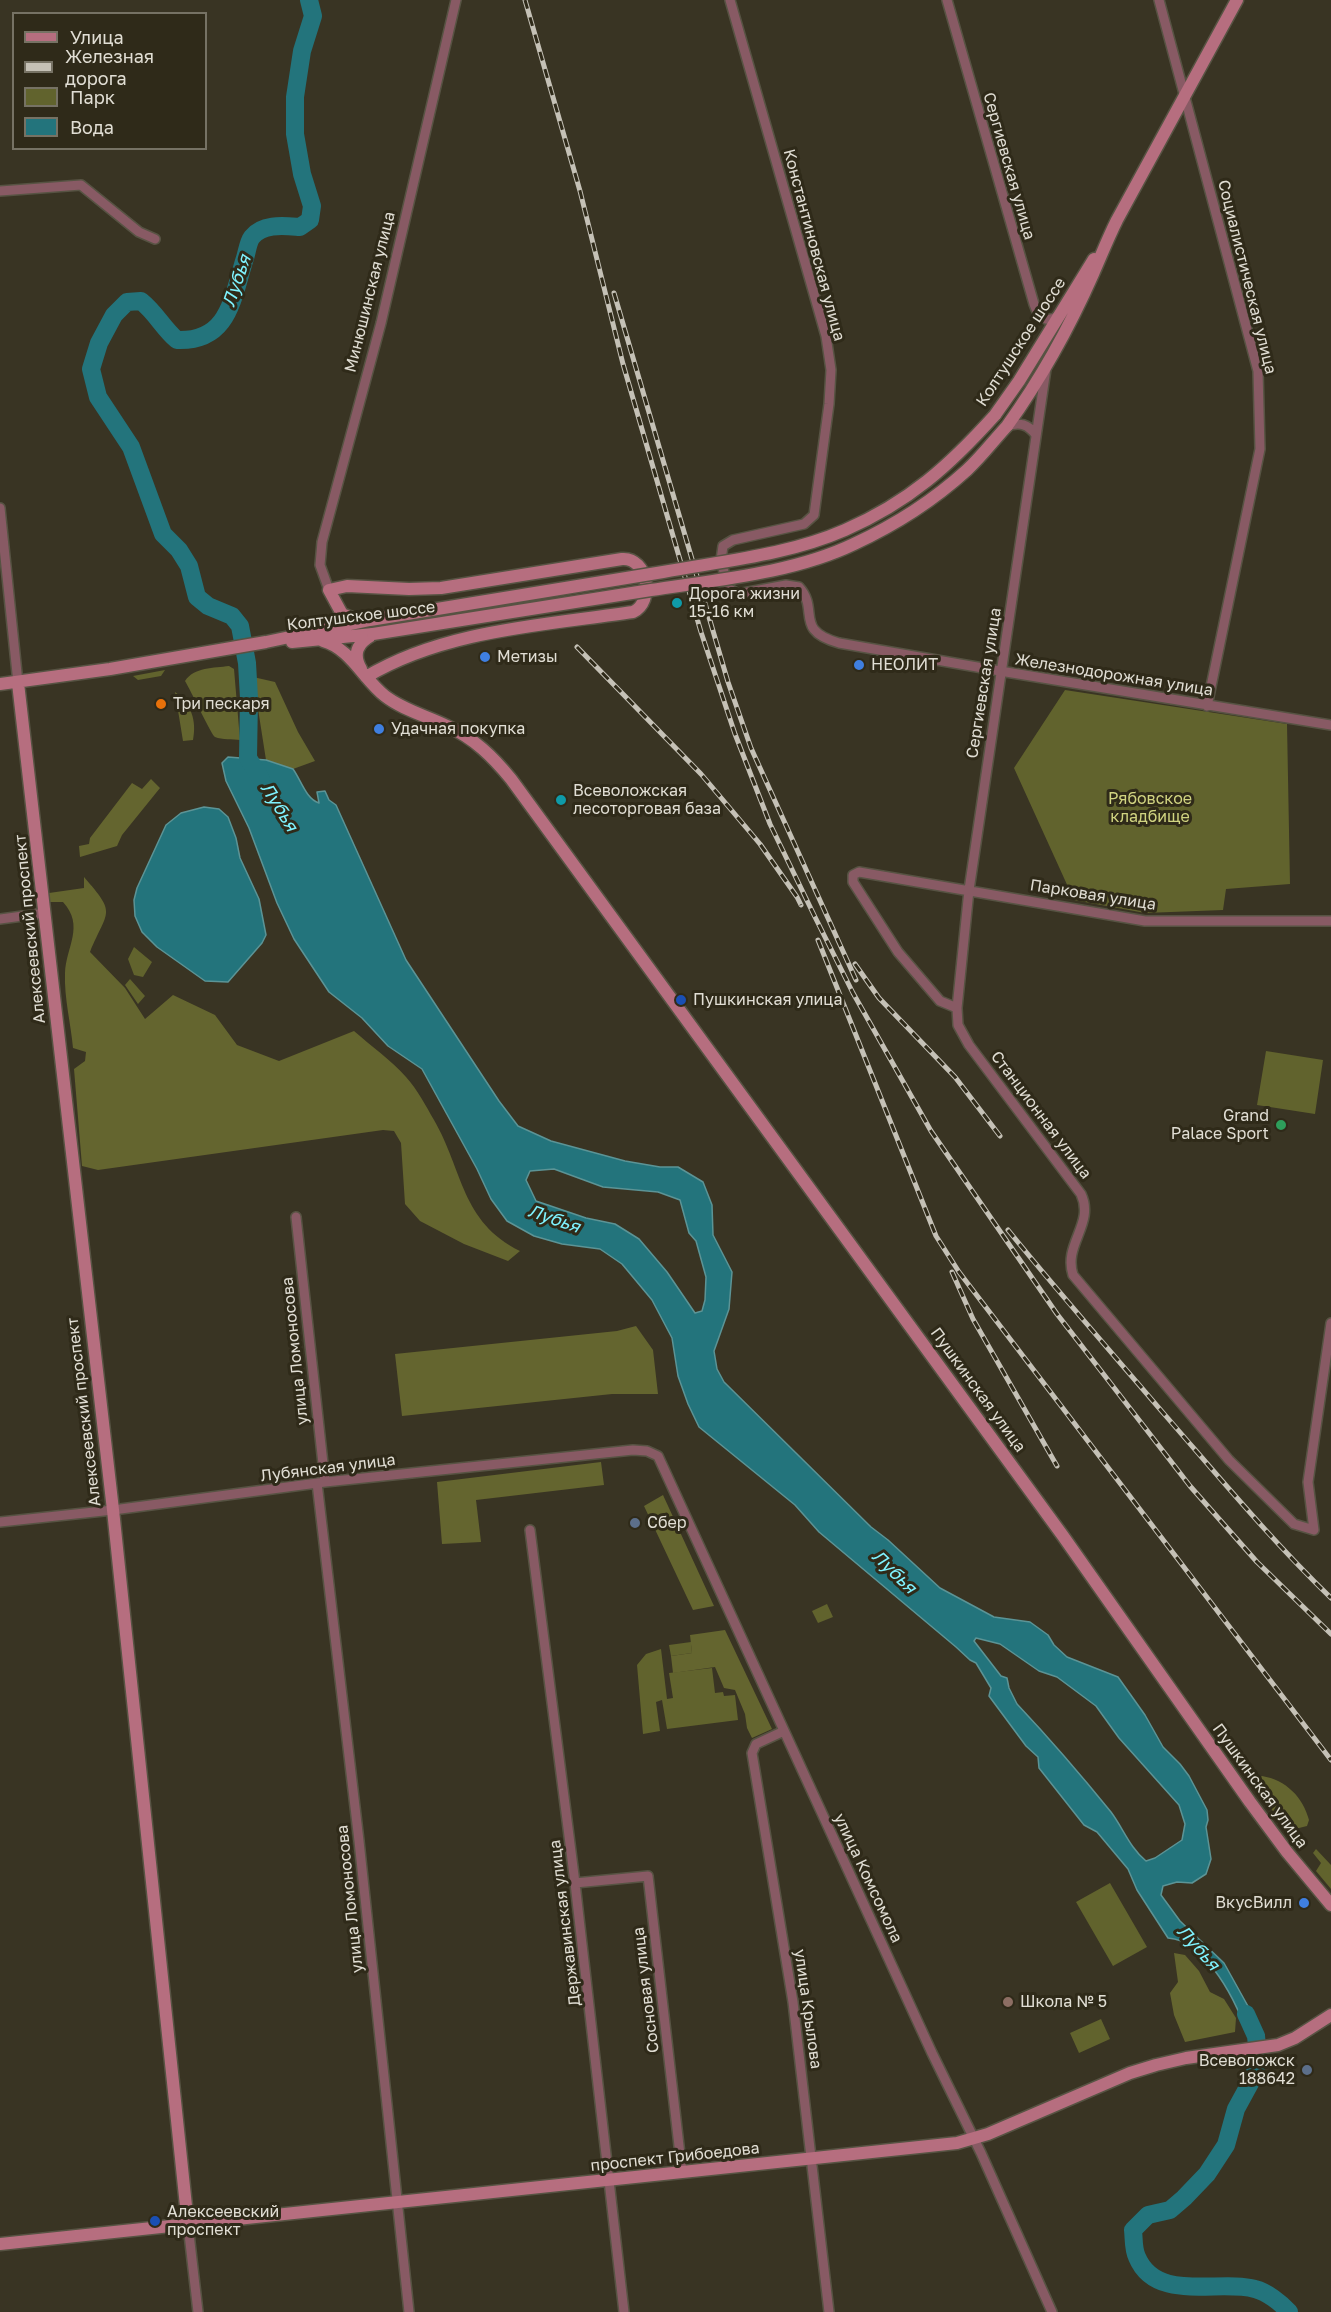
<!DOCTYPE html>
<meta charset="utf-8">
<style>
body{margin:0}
#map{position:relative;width:1331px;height:2312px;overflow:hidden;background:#393423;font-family:"Golos Text",sans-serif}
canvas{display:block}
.legend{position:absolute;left:12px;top:12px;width:195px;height:138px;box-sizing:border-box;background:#2f2a19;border:2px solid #767264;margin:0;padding:8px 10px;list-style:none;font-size:18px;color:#e1ded4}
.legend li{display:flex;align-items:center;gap:12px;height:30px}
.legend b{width:30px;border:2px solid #767264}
</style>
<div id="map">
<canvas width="1331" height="2312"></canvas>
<ul class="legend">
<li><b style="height:8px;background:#b66e7f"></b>Улица</li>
<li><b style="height:8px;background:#c5c1b6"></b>Железная дорога</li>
<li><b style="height:16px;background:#61632d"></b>Парк</li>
<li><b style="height:16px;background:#23747c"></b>Вода</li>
</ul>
</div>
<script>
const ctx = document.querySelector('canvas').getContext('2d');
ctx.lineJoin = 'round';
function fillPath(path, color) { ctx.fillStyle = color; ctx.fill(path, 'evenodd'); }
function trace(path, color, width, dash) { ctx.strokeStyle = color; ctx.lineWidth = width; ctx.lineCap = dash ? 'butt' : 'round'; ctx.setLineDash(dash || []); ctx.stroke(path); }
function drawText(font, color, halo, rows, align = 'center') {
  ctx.font = font + ' "Golos Text",sans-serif'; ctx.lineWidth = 6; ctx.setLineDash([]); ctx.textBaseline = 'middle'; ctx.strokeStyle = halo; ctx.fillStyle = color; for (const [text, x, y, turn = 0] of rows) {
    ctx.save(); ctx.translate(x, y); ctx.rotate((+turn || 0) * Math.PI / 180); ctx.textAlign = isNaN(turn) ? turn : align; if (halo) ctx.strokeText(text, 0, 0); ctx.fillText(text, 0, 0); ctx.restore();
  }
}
fillPath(new Path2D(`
 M165,670l-4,6 -23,4 -5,-4z
 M1065,690l222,34 3,160 -64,5 -3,21 -78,3 -71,-13 -60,-132z
 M134,947l18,15 -9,15 -9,-2 -6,-16z
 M130,979l15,17 -7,8 -13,-19z
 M1266,1051l57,9 -8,54 -58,-9z
 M827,1604l6,13 -15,6 -6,-12z
 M691,1642l1,11 -21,3 -2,-11z
 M661,1649l6,50 6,-1 -4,-25 43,-5 3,25 8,-1 1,4 11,-1 3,25 -71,9 -5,-29 -6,2 4,29 -17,3 -6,-69 9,-11z
 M1316,1849l15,16v24l-15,-18 5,-8 -8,-10z
 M1110,1883l37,64 -34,19 -37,-64z
 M1101,2019l9,20 -31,14 -9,-20z`), '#61632d');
fillPath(new Path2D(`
 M229,666l5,3 6,71c-7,-1 -18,0 -25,-3 -3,-1 -25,-48 -30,-56 9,-14 29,-13 44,-15z
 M253,677l22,5 23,50 17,29 -22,8 -27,-9z
 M175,692c16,12 22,28 18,48l-10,1z
 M151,779l9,9 -38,47 -5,11 -37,11 -1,-11 10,-2 1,-6 42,-55 10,6z
 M84,877c33,38 24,32 6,75l35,36 20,31 28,-24 42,20 22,30 42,16 75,-30c17,15 37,29 52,46 11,12 20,29 28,43 29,50 27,102 86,131l-12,10 -44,-17 -44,-23 -15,-17 -4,-61 -7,-12 -11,-1 -285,40 -16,-4 -8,-97 11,-8 1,-9 -13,-4c-2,-24 -9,-50 -8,-75 1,-26 20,-47 -2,-71h-13l-1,-9 35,-5z
 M636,1326l17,24 5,44h-46l-210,22 -7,-62 222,-23z
 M601,1462l3,23 -128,15 5,42 -39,2 -5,-62z
 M663,1495l51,111 -21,4 -49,-104z
 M725,1630l47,99 -20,9 -5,-10 -2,-14 -10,-24 -11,-2 -9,-21 -42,6 -2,-17 21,-3 -2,-18z
 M1262,1776c24,4 41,21 47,44l-2,6 -16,4 -8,-4 -27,-40v-6z
 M1174,1953l11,2 14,16 11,21 14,7 12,19 -1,14 -50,10 -11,-27 -4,-22 8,-11z`), '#64652f');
const water = new Path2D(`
 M228,757l38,3 27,9c8,11 13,30 26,34l-2,-11 8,-1 4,9 7,5 70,155 93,141 19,25 33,15 74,20 35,6h18l25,15 9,23 1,30 19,37 -3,37 -15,42 3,18 7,13 147,145 17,13 52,48 54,29 36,5 18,13 6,10 13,12 51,20 27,38 18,32 17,17 9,12 18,34 1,10 -2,7 5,32 -5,15 -14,9 -15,-1 -14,4 -2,9 19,26 44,42 40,72 -16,2c-9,-32 -42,-97 -80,-99l-31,-48 -9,-21 -31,-37 -13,-7 -45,-57 -1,-11 -12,-11 -37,-50 2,-8 -15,-25 -6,-3 -14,-13 -137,-115 -24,-27 -96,-78 -11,-23 -10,-28 -6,-38 -20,-38 -30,-36 -22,-15 -38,-5 -28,-8 -27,-15 -16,-22 -14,-30 -55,-100 -34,-23 -26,-28 -33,-26 -35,-53 -17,-36 -28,-75 -23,-47 -4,-18zM554,1169l49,18 55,5 22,8 9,33 7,8 10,36 -1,23 -3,11 -7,2 -28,-41 -28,-33 -24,-15 -29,-6 -50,-17 -10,-21 4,-9zM976,1638l24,6 39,27 18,6 39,29 23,32 60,67 6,19 -3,16 -27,18 -9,3c-16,-13 -23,-33 -35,-49 -30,-37 -61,-73 -94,-108l-8,-16 -2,-10 -6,-2 -27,-35z
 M204,807l15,2 9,8 8,21 4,20 19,41 7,36 -4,8 -34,39 -23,-1 -48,-34 -15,-15 -7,-16 -1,-16 3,-12 29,-63 15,-12z`);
fillPath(water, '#23747c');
trace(water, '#5c9496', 1.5);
trace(new Path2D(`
 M261,779l-13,-21 1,-60 -2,-35 -7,-37 -8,-10 -24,-10 -11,-9 -8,-31 -10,-16 -16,-16 -32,-87 -33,-50 -7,-28 8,-26 15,-28 13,-13 14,-1c15,12 22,27 36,39 52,2 55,-41 68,-82 2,-6 3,-16 7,-21 11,-14 33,-11 48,-10l10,-7 2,-14 -10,-32 -7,-40v-37l7,-46 11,-35 -4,-16
 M1246,2014l10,22 2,19 -4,21 -18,33 -10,36 -19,29 -23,24 -14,12 -22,5 -15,15c1,8 0,19 4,27 19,46 82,22 118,32 12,3 26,14 34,23`), '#23747c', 18);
const street = new Path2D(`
 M730,0l96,336 5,34 -2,34 -15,111 -10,9 -71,16 -10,6 -2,14 7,28 10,6 48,-9 13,2c21,23 -6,43 40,56l161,28 331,54
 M947,0l87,304c4,12 13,21 25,11
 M1159,0l99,371 2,78 -53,257
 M0,191l81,-6 58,47 16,7
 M1007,426c13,-4 21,-2 29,9
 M0,508l18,175
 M329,590l-9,-25 2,-23 59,-219 75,-323
 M0,919l45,-6
 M1331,921h-186l-286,-49 -6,3v7l45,70 42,49 17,7 1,17 11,20 112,149c14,30 -18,50 -8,81l156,185 65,64 20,6 -6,-48 23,-159
 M957,1008l12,-118 77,-521
 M296,1217l29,265
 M317,1483l42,358 50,471
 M0,1522l113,-12 212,-28 308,-32 14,1 11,5 274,597 49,100 71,159
 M530,1530l45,353 49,429
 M784,1731l-28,13 -4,9 41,249 36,310
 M575,1883l73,-7 34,296
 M188,2225l10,87`);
const secondary = new Path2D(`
 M995,415l24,-34 75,-122
 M1007,426c33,-46 63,-100 86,-152 8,-18 15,-36 24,-54l120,-220
 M329,590l18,-4 62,3 32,-1 181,-29c26,-2 33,43 11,53 -88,13 -189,18 -267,65
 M329,590l13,24 17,7
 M323,641c27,7 41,39 62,55 18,14 42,20 62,30 27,12 46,31 64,53l552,757 187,266 37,50 44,53
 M292,642l81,-8
 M361,669c-9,-16 -3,-26 11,-34
 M18,683l95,827 75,715
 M0,684l110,-15 156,-27 104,-22
 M0,2244l957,-101 31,-9 142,-61 26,-8 30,-7 92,-13 17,-7 36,-23`);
trace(street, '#575343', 12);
trace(secondary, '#575343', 15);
trace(street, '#885a64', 9);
trace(secondary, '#b66e7f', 12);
const rail = new Path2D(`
 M525,0l55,191 43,173 78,268 34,102 35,90 45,93 38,76 78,138 126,183 133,172 67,76 74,72
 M614,293l114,389 23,66 105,232
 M577,647l124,127 59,70 37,53 4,8
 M818,940l118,296 23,36 372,488
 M855,964l24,34 76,79 45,59
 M1008,1230c51,63 105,124 157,185 54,62 107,126 166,183
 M952,1272l21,47 84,147`);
trace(rail, '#c5c1b6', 5);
trace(rail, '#2f2a19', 3, [9]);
const secondaryBridge = new Path2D(`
 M370,620c98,-16 195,-32 293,-48 60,-11 125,-17 182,-42 64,-28 104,-64 150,-115
 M373,634c92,-15 185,-29 278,-44 65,-10 143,-17 203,-46 41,-19 80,-44 113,-74 15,-14 27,-30 40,-44`);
trace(secondaryBridge, '#575343', 15, []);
trace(secondaryBridge, '#b66e7f', 12);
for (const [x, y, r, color] of [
 [677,603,6,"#0f9aa8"],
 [485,657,6,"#3f7fe0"],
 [859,665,6,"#3f7fe0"],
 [161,704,6,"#e8710a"],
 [379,729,6,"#3f7fe0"],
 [561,800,6,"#0f9aa8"],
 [681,1000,6,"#1a4fb4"],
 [1281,1125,6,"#2e9e5b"],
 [635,1523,6,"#5c6f8a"],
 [1304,1903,6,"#3f7fe0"],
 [1008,2002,6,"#8d6e63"],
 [1307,2070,6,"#5c6f8a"],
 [155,2221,6,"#1a4fb4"]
]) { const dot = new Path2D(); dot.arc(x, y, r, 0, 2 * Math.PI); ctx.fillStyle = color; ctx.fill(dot); trace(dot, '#2f2a19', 2); }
drawText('16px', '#e1ded4', '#2f2a19', [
 ["Сергиевская улица",1009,166,74],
 ["Константиновская улица",814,245,75],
 ["Социалистическая улица",1247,277,76],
 ["Минюшинская улица",370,292,-76],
 ["Колтушское шоссе",1021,342,-57],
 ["Колтушское шоссе",361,616,-7],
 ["Железнодорожная улица",1114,675,9],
 ["Сергиевская улица",984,683,-81],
 ["Парковая улица",1093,895,9],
 ["Алексеевский проспект",30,929,-96],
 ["Станционная улица",1041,1115,53],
 ["улица Ломоносова",295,1351,-96],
 ["Пушкинская улица",978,1390,54],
 ["Алексеевский проспект",84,1412,-97],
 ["Лубянская улица",328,1468,-7],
 ["Пушкинская улица",1260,1786,54],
 ["улица Комсомола",868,1878,65],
 ["улица Ломоносова",350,1899,-96],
 ["Державинская улица",565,1923,-97],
 ["Сосновая улица",646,1990,-97],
 ["улица Крылова",808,2009,82],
 ["проспект Грибоедова",675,2157,-6]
]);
drawText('16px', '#e1ded4', '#2f2a19', [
 ["Дорога жизни",689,594],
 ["15-16 км",689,612],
 ["Метизы",497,657],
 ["НЕОЛИТ",871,665],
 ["Три пескаря",173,704],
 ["Удачная покупка",391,729],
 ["Всеволожская",573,791],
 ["лесоторговая база",573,809],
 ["Пушкинская улица",693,1000],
 ["Grand",1269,1116,"right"],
 ["Palace Sport",1269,1134,"right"],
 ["Сбер",647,1523],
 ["ВкусВилл",1292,1903,"right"],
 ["Школа № 5",1020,2002],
 ["Всеволожск",1295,2061,"right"],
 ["188642",1295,2079,"right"],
 ["Алексеевский",167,2212],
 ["проспект",167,2230]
], 'left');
drawText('16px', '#d1d481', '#2f2a19', [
 ["Рябовское",1150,799],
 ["кладбище",1150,817]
]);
drawText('italic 18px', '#7ff3ff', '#2f2a19', [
 ["Лубья",237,281,-71],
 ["Лубья",279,807,58],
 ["Лубья",554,1219,19],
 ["Лубья",894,1572,44],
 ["Лубья",1198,1948,48]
]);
</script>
